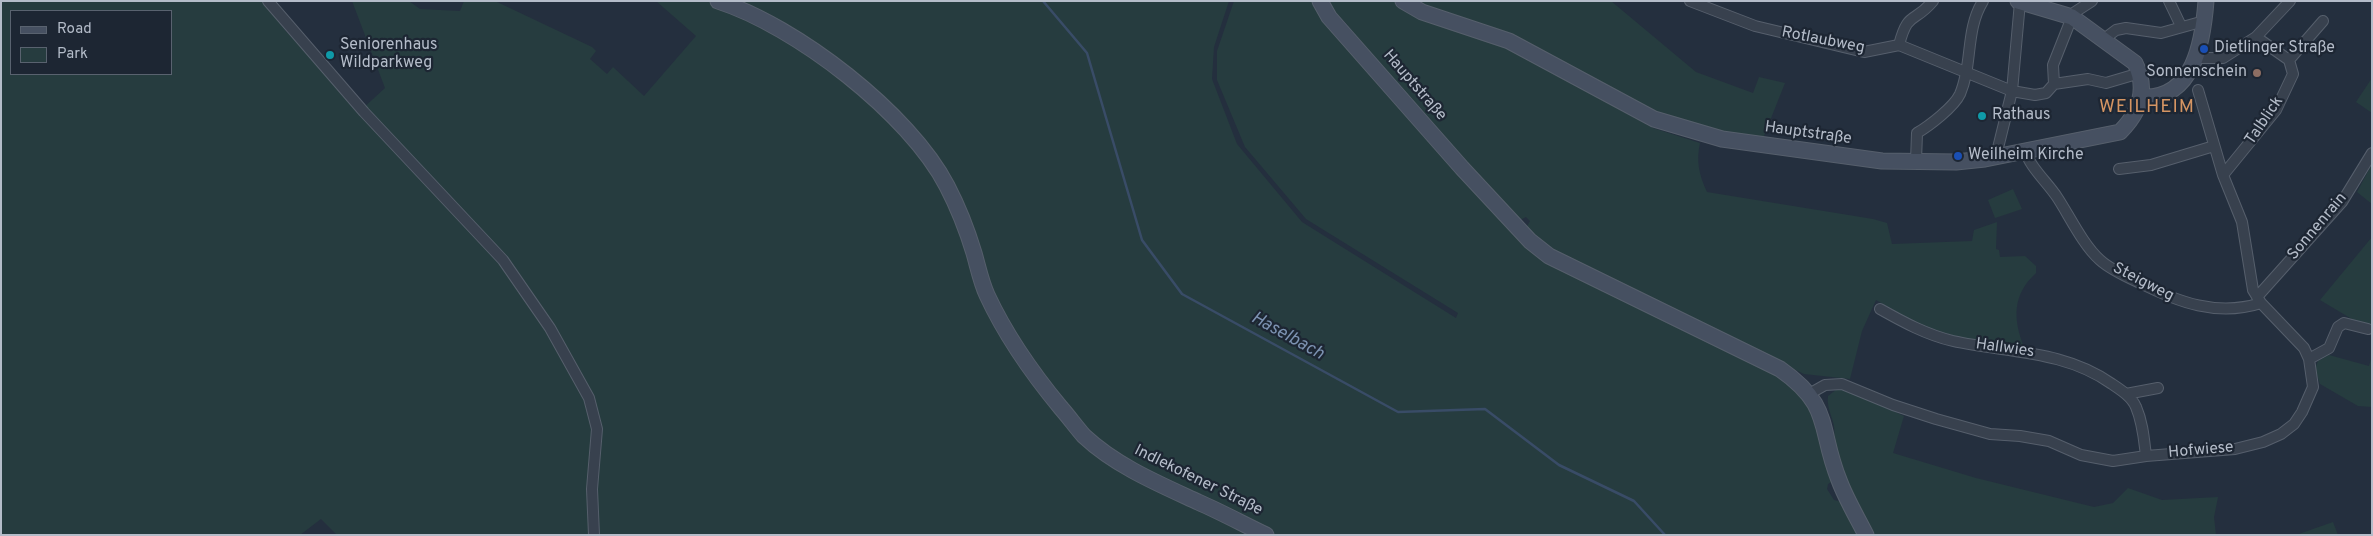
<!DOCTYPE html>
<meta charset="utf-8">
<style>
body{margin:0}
#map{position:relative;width:2373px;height:536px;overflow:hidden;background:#242f3e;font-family:Overpass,sans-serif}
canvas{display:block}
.frame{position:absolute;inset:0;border:2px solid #b4bcc9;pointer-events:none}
.legend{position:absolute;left:10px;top:10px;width:162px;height:65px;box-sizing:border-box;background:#1d2633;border:1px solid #59626f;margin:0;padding:6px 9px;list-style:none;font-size:15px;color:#b4bcc9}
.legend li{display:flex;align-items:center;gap:10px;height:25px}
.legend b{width:25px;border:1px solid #59626f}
</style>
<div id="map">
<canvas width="2373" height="536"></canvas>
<div class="frame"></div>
<ul class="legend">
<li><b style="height:6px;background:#465061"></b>Road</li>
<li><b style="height:14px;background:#263c3f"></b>Park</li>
</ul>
</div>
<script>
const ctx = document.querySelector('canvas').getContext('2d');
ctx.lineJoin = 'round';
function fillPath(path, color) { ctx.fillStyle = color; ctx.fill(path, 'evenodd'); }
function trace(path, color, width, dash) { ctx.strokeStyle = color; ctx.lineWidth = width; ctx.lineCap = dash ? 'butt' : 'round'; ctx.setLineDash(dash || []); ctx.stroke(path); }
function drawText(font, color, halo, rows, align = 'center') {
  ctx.font = font + ' Overpass,sans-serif'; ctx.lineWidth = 4.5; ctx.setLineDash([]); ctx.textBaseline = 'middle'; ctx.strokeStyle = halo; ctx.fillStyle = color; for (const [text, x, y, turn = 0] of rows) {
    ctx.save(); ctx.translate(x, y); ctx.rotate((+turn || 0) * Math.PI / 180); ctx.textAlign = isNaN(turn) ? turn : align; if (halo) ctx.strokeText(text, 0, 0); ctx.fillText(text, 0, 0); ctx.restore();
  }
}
fillPath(new Path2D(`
 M1,1h262l21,28 76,82 25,-23 -33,-87h57l11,8 40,2 4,-10h31l97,46 4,4 -6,8 17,15 6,-7 31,29 52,-60 -40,-35h573l-15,46 -2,32 25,65 65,78 154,96 2,-5 -152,-94 -61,-72 -28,-67v-29l17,-50h81l202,237 29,24 136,68 96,43 12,8 30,40 13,60 -5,3 -1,5 7,11 8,2 17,33h-1522l-16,-16 -21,16h-299zM11,11h160v63h-160z
 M1324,1h69l10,8 105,39 145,80 47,15c-4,18 -1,32 7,49l166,27 14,4 5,21 80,-3 2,-11 23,-8 -1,27 3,1 1,7 25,-1 11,10v7c-24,22 -23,46 -12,74 -36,-3 -71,-9 -105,-23 -15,-6 -29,-16 -43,-24l-14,31 -12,48 -46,-5 -255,-123 -24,-21 5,-9 -4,-4 -10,5 -146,-166 -4,-8 -22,-27 -8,-3z
 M1412,1h199l85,71 57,21 6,-16 26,6 -23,58 -92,-20z
 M2372,78v35l-16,-11z
 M2372,164v40l-15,-12z
 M2013,189l9,20 -27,9 -7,-18z
 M2372,237v89l-5,2 -47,-28z
 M2329,355l40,11 3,-10v51l-14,-1 -38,-22 -5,-15 3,-8z
 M1837,389l12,1 55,26 -11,37 83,25 118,29 19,-4 15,-15 34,12 56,-3 -4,20 2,18h-347l-37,-91c8,-21 -6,-29 -4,-48z
 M2333,522l5,13h-42z`), '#263c3f');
trace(new Path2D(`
 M1043,1l44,52 55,187 40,54 216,118 87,-3 74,56 75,36 31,34`), '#394c67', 2.5);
const street = new Path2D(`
 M268,1l96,111 139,148 47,68 39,70 8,31 -5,60 2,46
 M1690,1l65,25 109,26 35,-7 113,46 23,4 11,-2 8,-9 34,-5 18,4 34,-10
 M2169,1l12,25
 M2104,39l12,-9 10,-2 35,5 36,-10 8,1
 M1899,45c9,-35 15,-21 34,-44
 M2198,58h25l33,-21 34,-36
 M2289,60l34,-39
 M2054,84l-1,-19 19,-48 3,-5 17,-11
 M2025,150c4,16 22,32 32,47 12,18 26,48 43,63 11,10 27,17 40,23 38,19 77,34 121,20
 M1996,156l16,-65 8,-89
 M1916,161l1,-28c12,-7 37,-26 43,-39 13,-30 5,-64 23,-93
 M2119,169l32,-4 63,-19
 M2223,175l53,-65 17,-36 -4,-14 -33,-23
 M2257,297l85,-95 30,-49
 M1880,309c23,13 47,26 73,32 55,12 111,9 159,43 9,6 20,13 24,23 7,16 8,33 10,49
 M2309,359l20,-11 9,-21 6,-4 24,6
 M1809,394l16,-9 17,-1 51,21 43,14 54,15 30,2 29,5 32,14 32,6 33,-5 89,-7 28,-7 18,-8 13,-10 8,-12 11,-25 -4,-28 -5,-11 -43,-45 -8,-13 -11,-68 -19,-47 -25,-85
 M2126,394l32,-6`);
const secondary = new Path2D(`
 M718,1c78,25 191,112 229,185 11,21 20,44 27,67 4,14 7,29 13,42 19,41 45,78 74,113 8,9 15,19 23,28 32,30 75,48 114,66 23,10 45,22 68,33
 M1320,1l9,16 133,151 68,73 19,15 231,113c53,37 38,59 59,111 7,19 18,37 27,55
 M1403,1l19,11 87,29 145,78 68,20 160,22 74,1 29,-3 135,-27c20,-20 28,-43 15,-69l-63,-46 -54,-16
 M2142,97c52,3 61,-56 64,-96`);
trace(street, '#565f6c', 12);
trace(secondary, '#565f6c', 17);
trace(street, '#38414e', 10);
trace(secondary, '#465061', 15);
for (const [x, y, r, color] of [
 [2204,49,5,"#1a4fb4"],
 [330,55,5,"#0f9aa8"],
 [2257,73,5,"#8d6e63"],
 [1982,116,5,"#0f9aa8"],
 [1958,156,5,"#1a4fb4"]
]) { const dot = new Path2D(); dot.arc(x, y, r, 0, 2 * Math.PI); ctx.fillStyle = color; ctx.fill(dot); trace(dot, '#1d2633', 2); }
drawText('16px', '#b4bcc9', '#1d2633', [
 ["Rotlaubweg",1823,41,11],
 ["Hauptstraße",1414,86,49],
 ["Talblick",2265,121,-56],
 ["Hauptstraße",1808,134,8],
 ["Sonnenrain",2318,227,-50],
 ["Steigweg",2143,283,27],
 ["Hallwies",2005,349,8],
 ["Hofwiese",2201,451,-5],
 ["Indlekofener Straße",1198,481,26]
]);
drawText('16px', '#b4bcc9', '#1d2633', [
 ["Seniorenhaus",340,46],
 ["Wildparkweg",340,64],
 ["Dietlinger Straße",2214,49],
 ["Sonnenschein",2247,73,"right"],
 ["Rathaus",1992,116],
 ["Weilheim Kirche",1968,156]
], 'left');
drawText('italic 18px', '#7c92b1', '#1d2633', [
 ["Haselbach",1287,337,29]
]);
ctx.letterSpacing = '1px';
drawText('19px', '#d59563', '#1d2633', [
 ["WEILHEIM",2147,108]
]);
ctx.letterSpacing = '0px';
</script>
